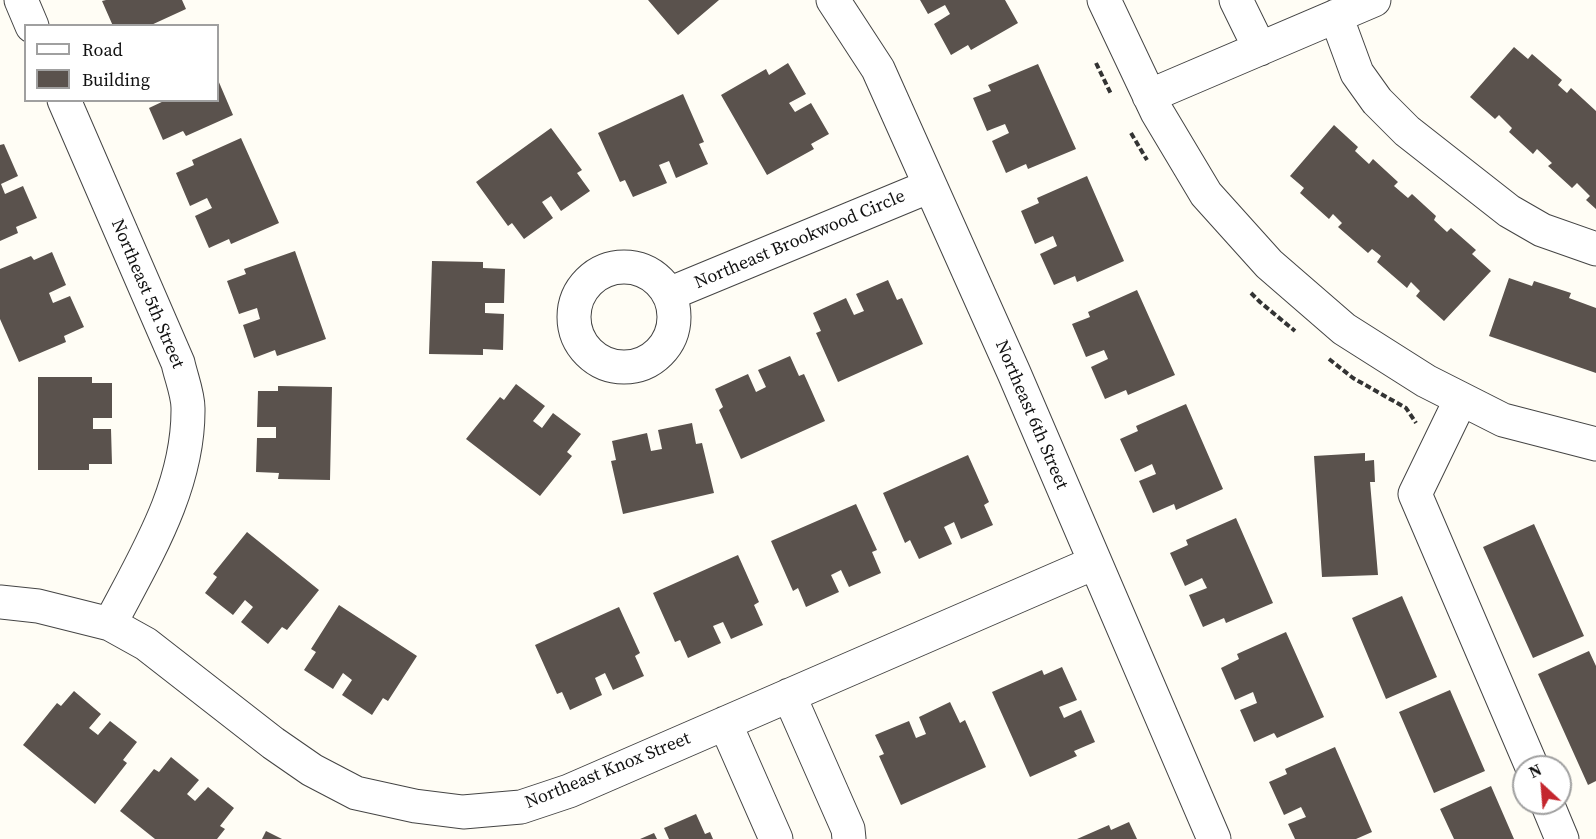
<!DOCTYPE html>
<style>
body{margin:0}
#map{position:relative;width:1596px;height:839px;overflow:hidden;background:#fffdf5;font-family:"Source Serif 4",serif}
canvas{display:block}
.legend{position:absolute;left:24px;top:24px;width:195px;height:78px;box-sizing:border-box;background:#fff;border:2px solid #a0a0a0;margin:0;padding:8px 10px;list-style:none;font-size:18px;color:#111}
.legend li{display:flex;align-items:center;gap:12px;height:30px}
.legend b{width:30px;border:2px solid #a0a0a0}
.north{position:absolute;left:1512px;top:755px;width:60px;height:60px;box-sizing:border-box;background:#fff;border:2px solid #a0a0a0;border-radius:50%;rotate:334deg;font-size:16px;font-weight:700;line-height:24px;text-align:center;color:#111}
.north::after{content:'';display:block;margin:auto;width:21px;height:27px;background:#c4262e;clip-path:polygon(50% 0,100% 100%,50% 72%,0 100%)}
</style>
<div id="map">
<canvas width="1596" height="839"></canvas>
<ul class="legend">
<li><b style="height:8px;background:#fff"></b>Road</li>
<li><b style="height:16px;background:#5a524d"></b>Building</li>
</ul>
<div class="north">N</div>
</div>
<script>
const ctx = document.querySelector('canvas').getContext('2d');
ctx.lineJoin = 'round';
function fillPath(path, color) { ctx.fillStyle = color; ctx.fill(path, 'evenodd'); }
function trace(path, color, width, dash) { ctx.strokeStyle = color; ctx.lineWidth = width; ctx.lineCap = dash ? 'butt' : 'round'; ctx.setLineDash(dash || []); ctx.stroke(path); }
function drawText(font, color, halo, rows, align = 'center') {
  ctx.font = font + ' "Source Serif 4",serif'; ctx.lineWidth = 6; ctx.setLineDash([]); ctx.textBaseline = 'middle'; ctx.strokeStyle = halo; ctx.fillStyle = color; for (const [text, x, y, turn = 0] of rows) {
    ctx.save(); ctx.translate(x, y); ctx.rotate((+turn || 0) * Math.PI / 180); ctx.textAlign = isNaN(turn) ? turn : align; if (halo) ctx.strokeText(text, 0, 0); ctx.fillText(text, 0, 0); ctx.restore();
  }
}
fillPath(new Path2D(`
 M106,0h76l4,9 -37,17h-36l-11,-25z
 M648,0h71l-41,35z
 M920,0h85l13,23 -47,27 -3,-5 -17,10 -17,-31 16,-10 -5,-9 -17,9z
 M1514,47l14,12 4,-5 30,26 -4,5 9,8 4,-5 25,23v98l-10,-9 4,-4 -13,-13 -5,5 -24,-22 4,-3 -15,-14 -4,5 -24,-22 3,-4 -13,-13 -4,4 -25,-22z
 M788,63l18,31 -17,9 6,9 16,-9 18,31 -18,10 3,5 -47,26 -46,-80 45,-26 3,6z
 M1038,64l38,85 -48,20 -2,-5 -20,9 -14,-32 17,-8 -4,-9 -18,7 -14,-33 18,-7 -3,-6z
 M218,80l15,35 -47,21 -3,-5 -20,9 -14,-32 17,-8h52z
 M683,94l21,48 -5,2 9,20 -32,14 -7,-17 -10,4 8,18 -34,14 -8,-17 -5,2 -22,-49z
 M1334,125l24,22 -3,4 14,13 4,-5 25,23 -4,4 14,12 4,-4 24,22 -2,4 13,12 4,-4 25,22 -4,4 19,17 -47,50 -28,-25 4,-5 -9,-9 -4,6 -30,-26 4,-6 -9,-7 -4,4 -30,-26 4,-4 -9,-9 -4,5 -29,-26 4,-5 -14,-12z
 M551,128l31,42 -5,3 13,18 -29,20 -10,-15 -9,6 11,16 -29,21 -12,-16 -4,3 -32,-44z
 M241,138l38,85 -48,21 -2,-5 -20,9 -14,-32 17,-8 -5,-10 -17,8 -14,-33 18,-8 -2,-5z
 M4,144l14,32 -17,8 4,10 18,-8 14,32 -21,9 2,6 -18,8v-96z
 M1087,176l37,85 -47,21 -2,-6 -21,9 -14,-31 17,-8 -4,-10 -18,8 -14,-33 18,-8 -2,-5z
 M295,251l31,88 -49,17 -2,-6 -21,8 -11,-33 17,-6 -3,-11 -18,6 -12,-33 19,-7 -2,-5z
 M52,252l14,33 -17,8 4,10 17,-7 14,31 -20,9 2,6 -47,20 -19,-43v-50l31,-13 3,4z
 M432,261l51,1v6l22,1 -1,34h-19v10l19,1 -1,36 -20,-1v6l-54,-1z
 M1509,278l23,8 2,-5 37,12 -2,5 27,10v65l-107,-37z
 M888,280l9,20 5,-2 21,46 -85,38 -22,-49 5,-2 -8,-18 33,-15 8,17 10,-4 -8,-17z
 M1137,290l38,85 -47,20 -2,-5 -21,9 -14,-32 17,-8 -4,-9 -18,7 -14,-33 18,-7 -2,-5z
 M790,356l9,20 5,-2 21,47 -84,38 -22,-49 4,-3 -8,-18 33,-15 8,18 10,-5 -8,-17z
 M38,377h54v6h20v35h-19v11h18l1,35h-23v6h-51z
 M516,384l29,22 -12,15 9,7 11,-15 28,21 -14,18 5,4 -32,40 -74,-57 34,-42 4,3z
 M278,386l54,1 -2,93 -52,-1 1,-6 -23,-1 1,-34h19v-11h-19l1,-36h20z
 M1186,404l37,85 -47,21 -2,-6 -21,9 -14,-32 17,-7 -4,-10 -17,8 -15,-33 18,-8 -2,-5z
 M692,423l4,21 6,-1 12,50 -91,21 -12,-53 5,-1 -4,-19 35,-8 4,18 11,-2 -4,-19z
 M1365,453v8l9,-1 1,22h-5l8,93 -56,2 -8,-121z
 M968,455l21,47 -5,3 9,20 -32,14 -7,-17 -10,5 8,17 -33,15 -9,-19 -5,3 -22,-50z
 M856,504l21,46 -5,2 9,21 -32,14 -8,-17 -10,5 8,17 -33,15 -8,-19 -5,3 -22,-50z
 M1236,518l37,85 -47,20 -2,-5 -21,9 -14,-32 18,-7 -5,-10 -17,8 -15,-33 18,-8 -2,-5z
 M1534,524l50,112 -51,22 -50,-111z
 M247,532l72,58 -32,40 -5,-3 -14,17 -27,-22 12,-15 -8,-7 -12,15 -28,-22 12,-16 -4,-3z
 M738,555l21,47 -5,3 9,20 -32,14 -8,-17 -10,4 8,17 -33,15 -8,-18 -5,2 -22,-49z
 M1402,596l35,81 -51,22 -34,-81z
 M339,605l78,51 -29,45 -5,-3 -11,17 -30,-20 10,-15 -9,-7 -10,16 -29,-19 12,-18 -5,-3z
 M619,607l21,46 -5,3 9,20 -31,14 -8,-17 -10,5 7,17 -32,15 -8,-18 -5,2 -22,-49z
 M1286,632l38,85 -47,21 -3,-5 -20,9 -14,-32 17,-7 -4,-11 -18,8 -14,-32 18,-9 -2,-5z
 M1589,651l7,15v115l-8,4 -50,-111z
 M1062,667l15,33 -18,7 5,11 17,-8 14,32 -21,9 3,5 -47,21 -38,-85 50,-22 2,5z
 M1450,690l35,81 -51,22 -35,-81z
 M74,691l27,23 -12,14 9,7 12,-14 27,21 -14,18 4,3 -32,41 -72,-59 34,-42 4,3z
 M950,702l10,21 5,-3 21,47 -85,38 -22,-49 5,-2 -9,-19 34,-14 7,17 10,-4 -7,-17z
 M1335,747l37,85 -16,7h-61l-7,-15 18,-7 -5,-10 -17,8 -15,-33 18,-8 -2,-5z
 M171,757l28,23 -12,14 8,7 13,-14 26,21 -14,18 5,3 -8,10h-62l-35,-28 34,-42 5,3z
 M1491,786l23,53h-60l-14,-30z
 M696,814l9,20 5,-2 3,7h-44l-5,-11z
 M1129,822l8,17h-60l32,-14 2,5z
 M266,831l16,8h-20z
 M654,833l3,6h-17z`), '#5a524d');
const minor = new Path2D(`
 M21,0l11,26
 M833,0l45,69 136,304 200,466
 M1104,0l53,112 49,82 63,70 75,65 82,52 77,39 93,24
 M1236,0l24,49
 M1336,16l21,57 20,28 30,30 102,80 33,19 54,19
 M1149,96l225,-96
 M64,100l114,263c3,14 10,31 10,45 1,79 -43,149 -78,216
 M574 317a50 50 0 1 1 100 0a50 50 0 1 1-100 0Z
 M669,294l261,-108
 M1461,399l-46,95 117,273
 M0,602l38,4 72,18 36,20 127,99 39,27 44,23 59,13 48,6 58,-5 48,-16 525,-228
 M789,695l59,134 1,10
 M725,723l51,116
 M1547,803l15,36`);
trace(minor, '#444', 35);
trace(new Path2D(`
 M1096,63l15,31
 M1131,133l16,27
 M1251,293l9,9 35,29
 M1329,359l24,19 53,30 10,15`), '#333', 4, [6, 3]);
trace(minor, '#fff', 33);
drawText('18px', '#111', '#fff', [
 ["Northeast Brookwood Circle",800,240,-23],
 ["Northeast 5th Street",147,294,67],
 ["Northeast 6th Street",1031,415,67],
 ["Northeast Knox Street",608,771,-22]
]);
</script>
